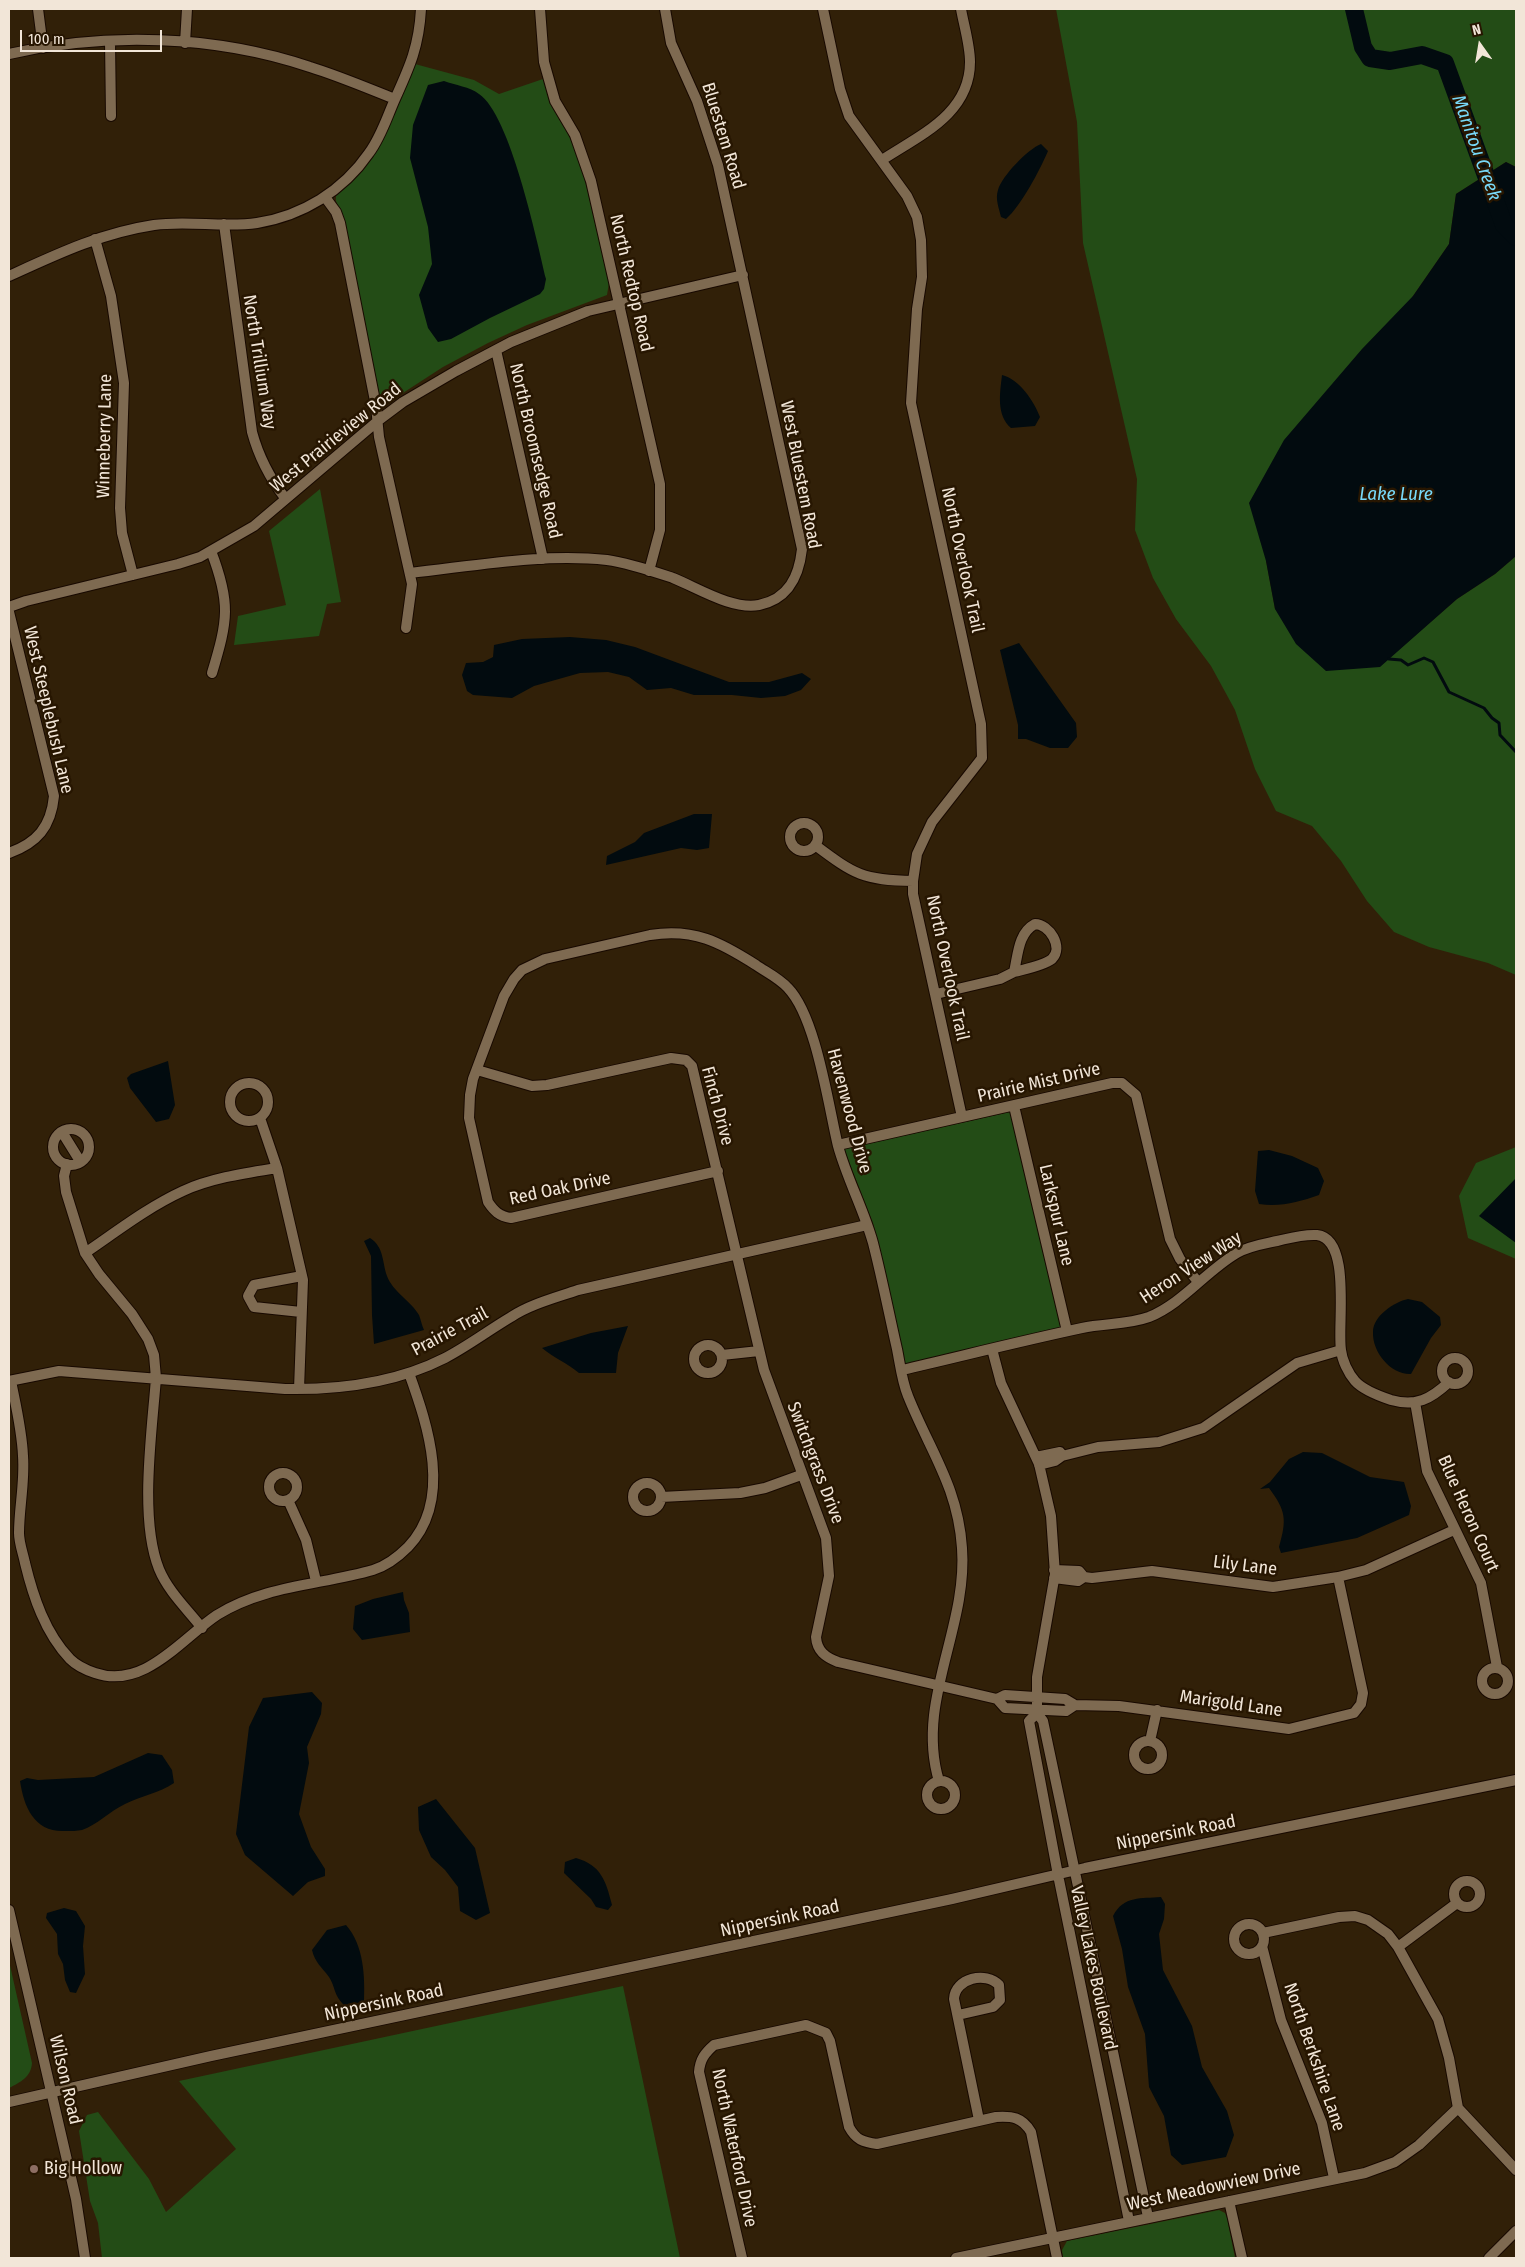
<!DOCTYPE html>
<style>
body{margin:0}
#map{position:relative;width:1525px;height:2267px;overflow:hidden;background:#312008;font-family:"Fira Sans Condensed",sans-serif}
canvas{display:block}
.frame{position:absolute;inset:0;border:10px solid #f2e6d8;pointer-events:none}
.north{position:absolute;left:1455px;top:20px;width:50px;height:50px;-webkit-text-stroke:4px #271601;paint-order:stroke;rotate:347deg;font-size:14px;font-weight:700;line-height:20px;text-align:center;color:#f2e6d8}
.north::after{content:'';display:block;margin:auto;width:18px;height:22px;background:#f2e6d8;clip-path:polygon(50% 0,100% 100%,50% 72%,0 100%)}
.scale{position:absolute;left:20px;top:30px;width:142px;height:22px;box-sizing:border-box;border:2px solid #f2e6d8;border-top:0;padding-left:6px;font-size:15px;line-height:18px;white-space:nowrap;color:#f2e6d8;-webkit-text-stroke:4px #271601;paint-order:stroke}
</style>
<div id="map">
<canvas width="1525" height="2267"></canvas>
<div class="frame"></div>
<div class="north">N</div>
<div class="scale">100 m</div>
</div>
<script>
const ctx = document.querySelector('canvas').getContext('2d');
ctx.lineJoin = 'round';
function fillPath(path, color) { ctx.fillStyle = color; ctx.fill(path, 'evenodd'); }
function trace(path, color, width, dash) { ctx.strokeStyle = color; ctx.lineWidth = width; ctx.lineCap = dash ? 'butt' : 'round'; ctx.setLineDash(dash || []); ctx.stroke(path); }
function drawText(font, color, halo, rows, align = 'center') {
  ctx.font = font + ' "Fira Sans Condensed",sans-serif'; ctx.lineWidth = 5; ctx.setLineDash([]); ctx.textBaseline = 'middle'; ctx.strokeStyle = halo; ctx.fillStyle = color; for (const [text, x, y, turn = 0] of rows) {
    ctx.save(); ctx.translate(x, y); ctx.rotate((+turn || 0) * Math.PI / 180); ctx.textAlign = isNaN(turn) ? turn : align; if (halo) ctx.strokeText(text, 0, 0); ctx.fillText(text, 0, 0); ctx.restore();
  }
}
fillPath(new Path2D(`
 M1056,9h460v158l-10,-5 -50,32 -7,50 -36,52 -147,265 9,48 105,57 77,-67 38,-25 21,-18v419l-28,-12 -59,-16 -35,-15 -27,-31 -26,-40 -29,-35 -36,-15 -21,-42 -20,-59 -24,-44 -35,-47 -23,-41 -18,-48 2,-51 -54,-236 -6,-121z
 M415,64l59,16 25,14 44,-15 31,68 9,25 26,111 -2,12 -80,30 -39,18 -45,24 -54,35 -7,-4 -4,-6 -26,-135 -9,-38 -7,-18v-5l23,-22 13,-18 13,-23z
 M320,489l21,113 -14,2 -8,32 -85,9 4,-29 48,-11 -17,-74z
 M1010,1112l51,217 -156,35 -32,-141 -29,-74z
 M1516,1147v112l-48,-21 -9,-42 17,-33z
 M9,1961l23,102c-1,14 -11,19 -23,25z
 M623,1986l57,272h-578l-4,-35 -8,-22 -11,-70 8,-16 11,-3 51,67 17,33 70,-63 -57,-68z
 M1219,2210l6,3 2,5 8,40h-172l-1,-8 5,-9z`), '#234c16');
fillPath(new Path2D(`
 M444,81c11,4 26,6 35,13 31,20 58,147 67,185l-2,10 -4,5 -50,24 -39,21 -13,3 -10,-14 -9,-33 13,-31 -4,-37 -18,-69 3,-33 15,-40z
 M1041,144l7,7c-8,19 -27,55 -42,68l-5,-2c-2,-9 -6,-18 -3,-27 4,-14 30,-41 43,-46z
 M1506,162l10,5v389l-21,18 -38,25 -77,68 -54,4 -30,-27 -21,-35 -9,-48 -17,-58 35,-63 78,-91 51,-53 36,-52 7,-50z
 M1002,375c17,4 32,26 38,42l-5,9 -24,2c-15,-13 -11,-35 -9,-53z
 M570,637l36,3 29,7 94,35h40l33,-9 9,6 -10,11 -16,6 -24,2 -29,-3h-38l-23,-7 -24,2 -18,-13 -21,-5 -28,1 -46,13 -22,12 -39,-3 -6,-4 -5,-16 4,-12 17,-1 10,-5 1,-12 28,-6z
 M1019,643l57,80 1,14 -9,11h-18l-24,-9h-8v-14l-18,-75z
 M694,814h18l-3,34 -12,2 -16,-2 -75,17 1,-9 28,-14 9,-9z
 M168,1061l7,44 -6,14 -13,3 -26,-34 -3,-10 4,-4z
 M1269,1150l23,6 26,12 6,13 -5,14c-20,7 -38,12 -60,9l-4,-13 3,-40z
 M1516,1178v65l-37,-27z
 M370,1238c14,9 12,23 17,38 6,16 24,25 32,39 2,5 3,11 5,15l-50,14 -2,-29 -1,-59 -7,-15z
 M1408,1299l14,3 18,15 1,8 -10,13 -20,36c-20,1 -39,-22 -38,-42 0,-16 21,-30 35,-33z
 M628,1326l-10,27 -2,20h-37c-12,-10 -25,-15 -37,-25l49,-15z
 M1303,1452l19,1 48,24 34,5 7,24 -2,9 -52,23 -76,15 -2,-6c8,-28 7,-36 -10,-59l-9,1 10,-7 19,-23z
 M403,1592l1,8 5,13 1,19 -48,8 -9,-11 2,-23 18,-7z
 M312,1692l10,11 -1,11 -14,33 2,16 -10,51 12,33 14,22v7l-17,6 -15,14 -48,-41 -9,-21 13,-107 14,-29z
 M148,1753l14,2 10,15 2,13c-15,10 -33,13 -49,21 -15,7 -28,21 -43,26 -5,1 -11,1 -16,1 -31,2 -42,-23 -46,-50l7,-3 11,2 56,-3z
 M436,1799l39,49 15,65 -14,7 -16,-9 -2,-24 -13,-17 -14,-13 -12,-27 -1,-23z
 M576,1858c25,7 30,23 36,47l-4,5 -12,-3 -5,-8 -27,-26 1,-11z
 M1161,1897l4,7 -1,15 -5,15 4,36 29,56 10,41 25,44 7,24 -8,22 -44,8 -11,-10 -7,-39 -15,-29 -4,-53 -17,-47 -6,-38 -9,-33c11,-21 28,-17 48,-19z
 M64,1908l12,3 9,15 -2,20 2,28 -9,19 -6,-1 -5,-12 -2,-16 -5,-10 -1,-20 -11,-16 1,-5z
 M346,1925c18,20 19,52 18,77l-20,3c-11,-11 -8,-17 -15,-28 -7,-10 -14,-14 -17,-27l15,-20z`), '#020b0f');
trace(new Path2D(`
 M1389,659l12,1 7,5 16,-7 9,4 16,30 35,16 8,10 7,5 1,12 16,17`), '#020b0f', 3);
trace(new Path2D(`
 M1354,9l9,38 7,11 20,3 32,-6 23,8 59,162 12,12`), '#020b0f', 18);
const minor = new Path2D(`
 M38,9l5,39
 M540,9l4,53 11,39 20,34 16,46 69,303v46l-11,41
 M823,9l17,80 9,27 58,80 10,21 4,23 1,37 -5,32 -6,94 70,321 1,34 -50,64 -15,32 -4,27v13l49,223
 M110,41l1,75
 M185,43l2,-34
 M9,54c97,-22 206,-19 301,13 29,9 57,21 85,32
 M882,160c38,-25 88,-46 88,-98 0,-17 -6,-36 -9,-53
 M325,197l11,15 4,11 36,183 3,31 33,147 -6,44
 M224,224l28,208c7,26 17,45 33,66
 M95,239l16,57 13,87 -4,125 2,25 11,42
 M9,276c48,-22 92,-43 145,-51 34,-5 69,3 103,-2 45,-7 86,-32 112,-70 12,-16 18,-36 26,-54 15,-33 24,-53 26,-90
 M496,350l47,209
 M211,551c20,52 17,69 1,122
 M410,573c64,-7 132,-20 197,-13 22,3 45,11 66,18 25,10 59,32 86,27 30,-6 40,-29 43,-56l-84,-384 -21,-64 -26,-58 -6,-34
 M9,607l17,-6 152,-37 22,-7 54,-31 125,-106 24,-18 53,-31 55,-29 77,-31 155,-36
 M9,612l45,184c-3,31 -17,47 -45,57
 M790 837a14 14 0 1 1 28 0a14 14 0 1 1-28 0Z
 M815,845c40,30 48,35 98,36
 M1035,924c14,0 29,23 17,35 -9,7 -27,10 -38,13 4,-17 4,-39 21,-48z
 M936,994l64,-15 14,-7
 M477,1070l55,16 15,-1 124,-27 15,2 6,6 72,304 62,168 3,38 -13,61c1,14 9,20 22,25l159,37
 M230 1102a19 19 0 1 1 38 0a19 19 0 1 1-38 0Z
 M1014,1106l53,225
 M260,1118l17,50 26,112 -4,109
 M53 1147a18 18 0 1 1 36 0a18 18 0 1 1-36 0Z
 M62,1132l18,29
 M838,1145l274,-62h10l14,12 34,144 10,20 18,23
 M67,1164l-3,12 2,16 19,61 14,21 33,40 16,25 6,16 2,23c-4,54 -17,141 3,191 9,22 28,40 43,59
 M718,1171l-207,47c-12,-2 -17,-7 -23,-16l-19,-84 1,-23 3,-16 31,-83 10,-17 8,-9 23,-11 105,-24c44,-7 70,7 106,30 10,7 23,13 32,23 28,29 40,116 50,158 9,33 26,64 35,97 9,35 16,71 24,106 3,15 5,33 11,47 22,55 50,91 54,152 6,80 -47,154 -23,233
 M85,1253c31,-21 63,-46 98,-62 28,-13 63,-18 94,-23
 M301,1312l-47,-5 -6,-11 6,-11 48,-9
 M694 1359a14 14 0 1 1 28 0a14 14 0 1 1-28 0Z
 M992,1349l9,34 38,81 12,52 4,58 -18,103v36
 M722,1355l37,-4
 M1442 1371a13 13 0 1 1 26 0a13 13 0 1 1-26 0Z
 M902,1370c60,-14 119,-29 180,-42 22,-5 45,-3 67,-11 33,-13 57,-46 88,-64 12,-7 26,-9 40,-12 13,-3 26,-7 40,-6 35,4 20,91 24,115 1,10 7,23 14,31 8,9 24,15 36,19 25,7 40,-1 58,-18
 M9,1381l50,-10 226,18c55,1 111,-6 160,-31 23,-12 44,-28 66,-41 20,-13 44,-19 67,-27l289,-65
 M11,1381c5,25 11,50 12,75 2,26 -4,52 -4,77 0,10 4,20 6,30 8,33 20,70 45,96 7,7 16,11 25,14 49,17 86,-34 122,-58 48,-30 104,-30 156,-45 13,-4 25,-13 35,-23 45,-47 20,-121 1,-174
 M1415,1402l12,69 54,112 16,84
 M1036,1457l24,-5 2,4
 M1039,1465l16,-4 7,-5 36,-9 61,-5 44,-14 94,-65 44,-13
 M269 1487a14 14 0 1 1 28 0a14 14 0 1 1-28 0Z
 M633 1497a14 14 0 1 1 28 0a14 14 0 1 1-28 0Z
 M661,1497l79,-4 25,-5 36,-13
 M288,1500l18,40 10,41
 M1054,1570l25,1 5,6 8,1 60,-7 121,16 65,-10 28,-7 88,-40
 M1054,1578l24,3 6,-4
 M1482 1681a13 13 0 1 1 26 0a13 13 0 1 1-26 0Z
 M997,1699l8,9 61,3 9,-6 44,1 170,23 65,-16 7,-9 2,-11 -25,-116
 M997,1699l8,-4 60,4 10,6
 M1037,1713l-8,8 29,154 71,346
 M1037,1713l6,8 105,496
 M1134 1755a14 14 0 1 1 28 0a14 14 0 1 1-28 0Z
 M1150,1741l7,-31
 M927 1795a14 14 0 1 1 28 0a14 14 0 1 1-28 0Z
 M1454 1894a13 13 0 1 1 26 0a13 13 0 1 1-26 0Z
 M9,1910l67,289 9,59
 M1234 1939a15 15 0 1 1 30 0a15 15 0 1 1-30 0Z
 M1263,1933l76,-16 16,-1 13,4 20,14 10,13 40,72 11,39 9,50 58,62
 M1262,1946l19,74 41,103 12,55
 M1398,1947l59,-44
 M958,2015l35,-8 7,-7 -1,-15c-13,-14 -44,-7 -45,14l25,121
 M9,2102l202,-46 741,-157 133,-31 431,-88
 M1229,2201l13,57
 M742,2258l-43,-186c1,-13 6,-19 15,-27l92,-20 20,8 4,8 19,86c7,13 14,15 28,17l119,-27c16,-1 26,0 35,15l26,126
 M956,2258l409,-85 30,-11 24,-17 39,-37
 M1489,2258l27,-27`);
trace(minor, '#180900', 12);
trace(minor, '#7e6a51', 10);
for (const [x, y, r, color] of [
 [34,2169,5,"#8d6e63"]
]) { const dot = new Path2D(); dot.arc(x, y, r, 0, 2 * Math.PI); ctx.fillStyle = color; ctx.fill(dot); trace(dot, '#271601', 2); }
drawText('18px', '#f2e6d8', '#271601', [
 ["Bluestem Road",723,136,73],
 ["North Redtop Road",631,283,77],
 ["North Trillium Way",259,362,81],
 ["Winneberry Lane",105,436,-89],
 ["West Prairieview Road",336,438,-39],
 ["North Broomsedge Road",535,451,77],
 ["West Bluestem Road",800,475,79],
 ["North Overlook Trail",962,560,78],
 ["West Steeplebush Lane",48,710,77],
 ["North Overlook Trail",947,968,78],
 ["Prairie Mist Drive",1039,1083,-13],
 ["Finch Drive",717,1106,75],
 ["Havenwood Drive",849,1111,75],
 ["Red Oak Drive",560,1189,-12],
 ["Larkspur Lane",1056,1215,77],
 ["Heron View Way",1191,1268,-33],
 ["Prairie Trail",450,1332,-28],
 ["Switchgrass Drive",815,1463,69],
 ["Blue Heron Court",1468,1514,66],
 ["Lily Lane",1245,1566,7],
 ["Marigold Lane",1231,1704,8],
 ["Nippersink Road",1176,1833,-11],
 ["Nippersink Road",780,1919,-12],
 ["Valley Lakes Boulevard",1093,1968,78],
 ["Nippersink Road",384,2003,-12],
 ["North Berkshire Lane",1314,2057,71],
 ["Wilson Road",65,2080,77],
 ["North Waterford Drive",734,2148,78],
 ["West Meadowview Drive",1214,2187,-12]
]);
drawText('18px', '#f2e6d8', '#271601', [
 ["Big Hollow",44,2169]
], 'left');
drawText('italic 19px', '#78d9f8', '#271601', [
 ["Manitou Creek",1476,148,70],
 ["Lake Lure",1396,495]
]);
</script>
